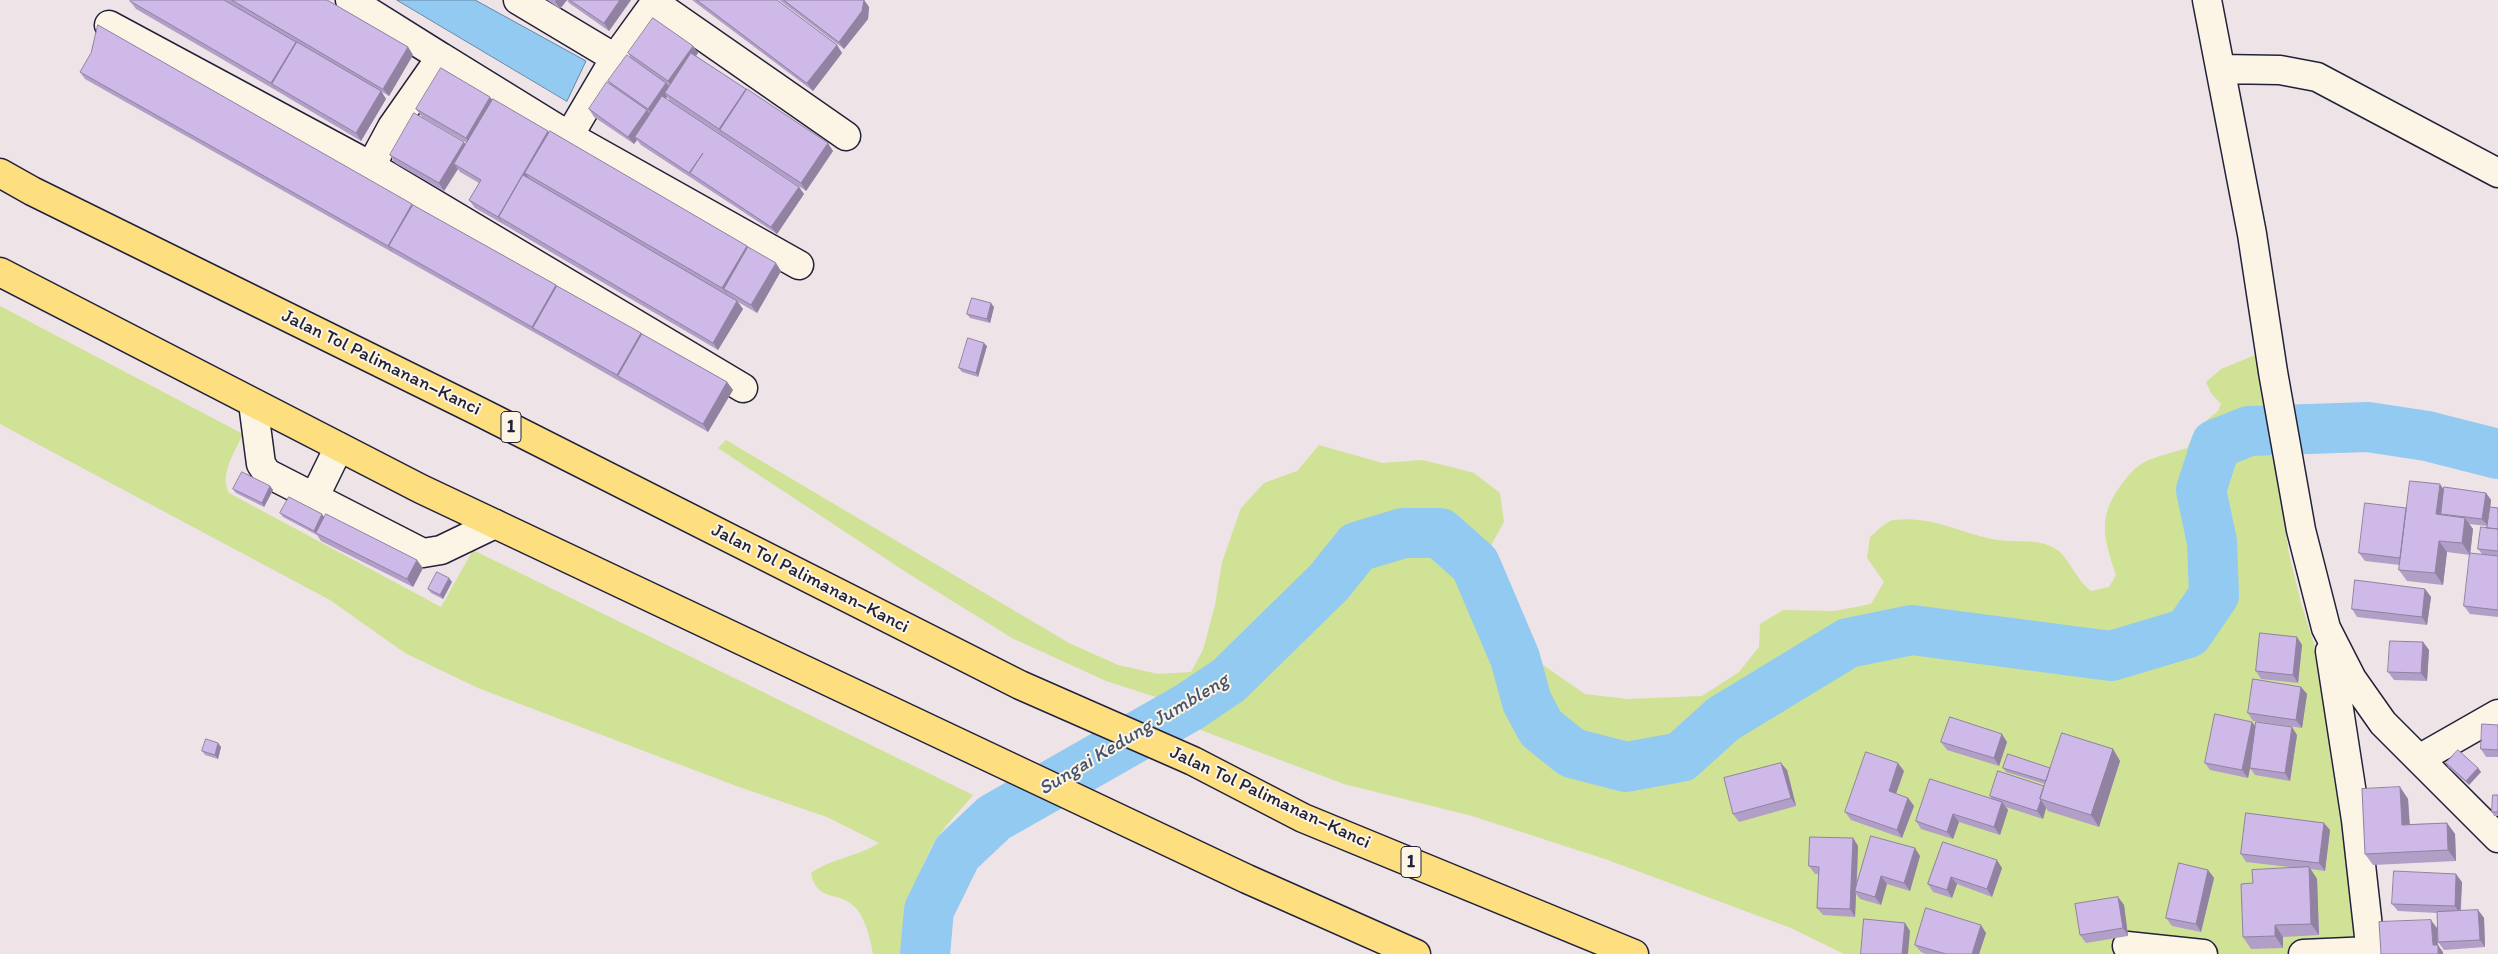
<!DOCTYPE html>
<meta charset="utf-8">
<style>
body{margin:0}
canvas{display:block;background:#eee3e6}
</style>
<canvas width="2498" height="954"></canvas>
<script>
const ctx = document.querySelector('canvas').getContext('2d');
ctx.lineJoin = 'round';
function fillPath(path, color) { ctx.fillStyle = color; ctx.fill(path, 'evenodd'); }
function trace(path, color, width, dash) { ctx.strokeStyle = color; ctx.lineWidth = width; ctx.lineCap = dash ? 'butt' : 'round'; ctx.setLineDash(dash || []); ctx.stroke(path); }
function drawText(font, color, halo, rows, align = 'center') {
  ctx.font = font + ' Itim,sans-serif'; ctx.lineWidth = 4; ctx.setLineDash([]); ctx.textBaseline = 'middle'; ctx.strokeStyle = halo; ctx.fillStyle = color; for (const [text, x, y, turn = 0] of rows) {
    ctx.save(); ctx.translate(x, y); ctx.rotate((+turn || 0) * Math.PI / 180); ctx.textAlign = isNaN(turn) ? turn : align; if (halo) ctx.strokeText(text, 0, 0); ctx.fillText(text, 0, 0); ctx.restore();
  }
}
fillPath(new Path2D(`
 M0,306l243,128c-8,18 -24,40 -14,59l212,114 32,-57 500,245c-13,16 -31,33 -41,51 -18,34 -23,71 -21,108h-38c-3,-16 -7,-35 -18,-47 -17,-17 -38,-4 -44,-34 19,-14 48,-17 68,-30l-52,-26 -88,-30 -261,-99 -73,-35 -75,-53 -330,-176z
 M2265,351l8,52 -12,10 -55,21 -18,55 11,55 2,48 -21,31 -70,20 -198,-26 -69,14 -127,78 -40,36 -50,10 -48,-13 -28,-22 -11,-23 -12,-43 58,40 42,5 75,-3 37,-24 20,-25 1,-23 23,-14 52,1 36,-7 13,-22 -17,-24 3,-21c6,-5 16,-16 24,-17 38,-5 68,14 104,20 19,3 39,-2 56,8 14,7 21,31 37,43l18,-4 7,-12c-12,-36 -19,-57 5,-90 6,-8 13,-17 22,-22 12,-7 30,-10 44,-15l9,-19 22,-18 3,-7 -10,-11 -5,-11 15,-13z
 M726,440l343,203 49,22 40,9 33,-2 12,-22 12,-45 7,-43 19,-54 23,-25 33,-12 22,-26 63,18 40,-3 33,8 19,5 26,20 4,29 -19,34 -40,-35 -44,-1 -50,16 -32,37 -98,97 -39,26 -20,3 -56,-18 -94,-43 -103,-64 -191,-126z
 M2252,443l16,4 8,21 13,86 12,49 31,98 25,253h-513l-53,-26 -186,-69 -133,-43 -128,-32 -154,-58 5,-9 42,-28 101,-99 26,-33 40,-12 31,1 29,25 39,91 13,44 15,30 35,28 59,16 62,-12 43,-39 123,-74 60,-13 199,26 84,-24 30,-45 -2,-58 -10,-51 12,-37z`), '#cfe296');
const water = new Path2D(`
 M397,0h78l111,61 -19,40z`);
fillPath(water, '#92caf1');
trace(water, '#6587a8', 1);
trace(new Path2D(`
 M925,954l4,-44 28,-57 37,-35 195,-111 40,-27 100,-98 28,-35 46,-14h37l35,31 40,94 12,44 14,26 31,25 54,14 55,-10 42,-38 125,-76 64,-13 199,26 77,-23 26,-38 -2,-53 -11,-52 15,-46 33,-13 119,-4 59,9 71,18`), '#92caf1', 50);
const minor = new Path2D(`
 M350,0l91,57 -49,70 -21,39 372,222
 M518,0l97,58
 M2207,0l45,234 21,138 28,158 25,98 26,51 31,44 115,115
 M655,3l191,133
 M109,25l262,141
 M441,57l128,79 230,129
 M2221,69l59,1 37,7 181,96
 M569,136l46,-78 42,-58
 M253,403l8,61 6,9 156,80 18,-3 54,-26
 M314,498l25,-51
 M2330,651l26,169 15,134
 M2419,759l79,-45
 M2127,946l76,8
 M2303,954l67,-3`);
const highway = new Path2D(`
 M0,173l32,18 448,221 540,273 173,76 110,57 331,136
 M0,272l421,217 826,390 169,75`);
trace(minor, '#22223b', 31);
trace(highway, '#22223b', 31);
trace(minor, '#fcf5e5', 28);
trace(highway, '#fddf80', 28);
fillPath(new Path2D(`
 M131,0h196l81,47 5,8 -24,41 -7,-4 4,7 -25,42 -84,-50 -141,-82 -6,-8z
 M547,0h84l-22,31 -40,-28 -2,-3 -7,9z
 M692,0h85l60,45 5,8 -29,38z
 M779,0h85l5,7 -1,12 -24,30z
 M693,46l5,7 -2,3 50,33 87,62 -27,40 -136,-90 -3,-4 -1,2 133,88 5,7 -27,40 -136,-89 -4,-5 -3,4 -40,-27 -5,-8 22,-24 -3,-4 23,-23 -3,-5z
 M80,72l333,133 314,177 6,8 -25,42 -171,-98 -452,-255z
 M492,100l255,146 34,25 -24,42 -19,-11 5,7 -25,41 -215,-126 -28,-16 -6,-8 10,-17 -19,-11 -2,-3 -14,22 -49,-28 -5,-8 76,-10 1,-2 -45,-26 -6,-8z
 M994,307l-4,16 -20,-5 -3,-4z
 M987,346l-9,31 -16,-5 -3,-4z
 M270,486l3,4 -9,17 -28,-14 -3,-4z
 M2443,489l43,4 5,7 -1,7 8,1v109l-28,-3 -6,-8 18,-52 -4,-5 9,-23 -18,-2 4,5 -3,26 -23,-3 -4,33 -36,-4 -8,-11 1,-5 -35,-4 -6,-8 48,-44z
 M280,513l44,4 99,51 -10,19 -92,-46 -4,-6 -34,-18z
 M452,582l-9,17 -12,-6 -3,-4z
 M2425,589l6,8 -4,28 -70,-8 -5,-8z
 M2297,637l5,8 -4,38 -37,-4 -5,-8z
 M2423,642l6,8 -2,31 -33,-1 -6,-8z
 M2301,687l6,7 -5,34 -49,-7 -5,-8z
 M2252,722l4,5 41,8 -7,46 -35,-6 -5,-7 -2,10 -38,-8 -5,-7z
 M2498,725v32h-12l-5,-8z
 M1941,742h66l-8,24 -52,-16z
 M218,743l3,4 -3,12 -13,-4 -3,-4z
 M2113,749l7,12 -21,66 -51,-16 -2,-3 -3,11 -37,-12 2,3 -8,25 -41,-13 -6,17 -32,-10 -5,-8 76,-22 -2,-3 54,-10 1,-2 -39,-12 -3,-4h47z
 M2446,763l32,5 3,4 -12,13 -21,-18z
 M1787,770l9,36 -57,16 -6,-8z
 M1904,771l-8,23 12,4 6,8 -12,32 -51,-18 -6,-8z
 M2400,787l8,12 2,25 37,-1 8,11 1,27 -83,4 -8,-11z
 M2498,795v21h-4l-2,-4z
 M2330,830l-5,41 -14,-2 6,10 2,56 -36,2v11l-32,1 -8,-12 10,-54 45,-15 -52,-6 -5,-8z
 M1853,838l5,8 -1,39 63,-29 -10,35 -23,-7 -6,21 -21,-6 -4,-5 -1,23 -32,-2 -6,-7 2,-34h-4l-6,-8z
 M1943,842l59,26 -10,29 -35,-13 -5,14 -19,-6 -5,-8z
 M2208,870l6,8 -13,54 -29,-6 -6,-8z
 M2462,882l-1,29 17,-1 6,8 1,29 -41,3 -6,-8 -1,-29 -39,-2 -6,-7z
 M2118,897l6,8 4,31 -42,7 -6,-8z
 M1986,933l-7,21h-53l-5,-2 -6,-7z`), '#b29fc8');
fillPath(new Path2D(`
 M556,0h11l-7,9 -5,-8z
 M620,0h11l-22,31 -5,-8z
 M864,0l5,7 -1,12 -24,30 -5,-7z
 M296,42l5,8 -29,34 5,7 -6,-8z
 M837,45l5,8 -29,38 -6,-8z
 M693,46l5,7 -25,36 -5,-8z
 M408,47l5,8 -24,41 -6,-7z
 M666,83l6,7 -7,3 2,4 -14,20 -5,-8z
 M746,89l5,7 -31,34 4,7 -5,-8z
 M381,91l5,8 -25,42 -5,-8z
 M490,97l6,7 -25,42 -5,-8z
 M647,110l6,8 -18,19 2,3 -3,4 -6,-7z
 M548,131l6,8 -29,34 5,6 -31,38 4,7 -5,-7z
 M464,142l5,8 -15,14 4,5 -14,22 -5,-8z
 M828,143l5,8 -27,40 -5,-8z
 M799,187l5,7 -27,40 -6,-7z
 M412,204l6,8 -29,34 5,8 -6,-8z
 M747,246l6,8 -29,35 4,6 -6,-7z
 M776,263l5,8 -24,42 -6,-8z
 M556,285l5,8 -28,35 4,7 -5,-8z
 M737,301l6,8 -25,41 -5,-7z
 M991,303l3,4 -4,16 -3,-4z
 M641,333l6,8 -29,35 5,7 -6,-8z
 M984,343l3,3 -9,31 -2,-4z
 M727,382l6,8 -25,42 -5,-8z
 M2440,484l8,12 -7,18 4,5 -9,-5z
 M270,486l3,4 -9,17 -2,-4z
 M2486,493l5,7 -3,26 -6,-7z
 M2406,508l5,7 -6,51 -5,-8z
 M322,514l3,4 -9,15 -2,-2z
 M2465,518l8,11 -3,26 -8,-12z
 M2439,541l8,11 -4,33 -8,-12z
 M417,560l6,8 -10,19 -6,-8z
 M449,578l3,4 -9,17 -3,-4z
 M2425,589l6,8 -4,28 -5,-8z
 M2297,637l5,8 -4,38 -5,-8z
 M2423,642l6,8 -2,31 -6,-8z
 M2301,687l6,7 -5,34 -6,-8z
 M2252,722l6,8 -10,48 -6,-8z
 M2292,727l5,8 -7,46 -5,-8z
 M2002,734l5,8 -8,24 -5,-8z
 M218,743l3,4 -3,12 -3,-4z
 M2113,749l7,12 -21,66 -8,-12z
 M1781,763l6,7 9,36 -5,-8z
 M1898,763l6,8 -10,28 -5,-8z
 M2478,768l3,4 -12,13 -3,-4z
 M2400,787l8,12 2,37 -8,-11z
 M1908,798l6,8 -12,32 -5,-8z
 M2041,800l5,8 -3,11 -6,-8z
 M2002,802l6,8 -8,25 -6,-8z
 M1953,814l6,8 -6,17 -6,-7z
 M2324,823l6,7 -5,41 -6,-8z
 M2447,823l8,11 1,27 -8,-11z
 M1853,838l5,8 -2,46 -1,-1 1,3 -1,23 -5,-8z
 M1915,848l5,8 -10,35 -6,-8z
 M1997,860l5,8 -10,29 -5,-8z
 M2309,867l8,12 2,56 -8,-11z
 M2208,870l6,8 -13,54 -5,-8z
 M2456,874l6,8 -2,32 -5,-8z
 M1881,876l6,8 -6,21 -6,-8z
 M1951,877l6,7 -5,14 -5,-8z
 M2118,897l6,8 4,31 -5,-8z
 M2478,910l6,8 1,29 -5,-7z
 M2431,920l6,8 1,17 5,7v2h-5l-5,-9z
 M1905,923l5,8 -2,23h-6z
 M1981,925l5,8 -7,21h-7z
 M2275,925l8,12v11l-8,-12z`), '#9182a2');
const building = new Path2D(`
 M131,0h93l72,42 -25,41 -141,-82z
 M232,0h95l81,47 -25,42z
 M570,0h50l-16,23z
 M697,0h80l60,45 -30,38z
 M784,0h80l-2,11 -23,31z
 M653,18l40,28 -25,35 -40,-28z
 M98,25l314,179 -24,42 -308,-174 11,-19z
 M297,42l84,49 -25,42 -84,-49z
 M691,53l55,36 -27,40 -54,-36z
 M627,55l39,28 -18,26 -40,-28z
 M441,68l49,29 -24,41 -50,-29z
 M607,82l40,28 -19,27 -39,-28z
 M747,89l81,54 -27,40 -81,-53z
 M662,96l137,91 -28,40 -81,-54 13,-20 -14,20 -54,-36z
 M493,99l55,32 -50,86 -29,-17 12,-20 -27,-16z
 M414,113l50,29 -25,41 -49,-28z
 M550,131l197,115 -25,42 -197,-115z
 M523,175l214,126 -24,42 -214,-126z
 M413,205l143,80 -24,42 -143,-81z
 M748,247l28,16 -25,42 -27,-16z
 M557,286l84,47 -24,42 -84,-47z
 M972,298l19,5 -4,16 -20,-5z
 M642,334l85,48 -24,42 -85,-48z
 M968,338l16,5 -8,30 -17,-5z
 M242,472l28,14 -8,17 -29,-14z
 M2410,481l30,3 -4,30 29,4 -3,25 -23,-2 -4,32 -36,-3z
 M2444,487l42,6 -4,26 -41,-5z
 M289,497l33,17 -8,17 -34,-18z
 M2365,503l41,5 -6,50 -41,-5z
 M2490,507l8,1v21l-11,-1z
 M326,514l91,46 -10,19 -91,-46z
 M2481,527l17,2v22l-20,-2z
 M2470,553l28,3v54l-34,-4z
 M437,572l12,6 -9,17 -12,-6z
 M2355,580l70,9 -3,28 -70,-8z
 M2260,633l37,4 -4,38 -37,-4z
 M2390,641l33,1 -2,31 -33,-1z
 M2253,679l48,8 -5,33 -48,-7z
 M2215,714l37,8 -10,48 -37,-7z
 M1950,717l52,17 -8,24 -53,-16z
 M2256,722l36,5 -7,46 -35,-5z
 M2482,724l16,1v25l-17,-1z
 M2062,733l51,16 -22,66 -51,-16z
 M206,739l12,4 -3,12 -13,-4z
 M2458,750l20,18 -12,13 -20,-18z
 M1866,752l32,11 -9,28 19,7 -11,32 -52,-18z
 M2008,754l42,14 -4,13 -43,-13z
 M1781,763l10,35 -58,16 -9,-36z
 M1998,771l46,15 -4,13 1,1 -4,11 -47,-15z
 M1930,779l72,23 -8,25 -41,-13 -6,18 -31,-11z
 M2400,787l2,38 45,-2 1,27 -83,4 -3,-65z
 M2493,795h5v17h-6z
 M2246,813l78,10 -5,40 -78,-9z
 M1871,836l44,12 -11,35 -23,-7 -6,21 -20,-6z
 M1810,837l43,1 -3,71 -33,-1 2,-41 -10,-1z
 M1943,842l54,18 -10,29 -36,-12 -4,13 -19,-6z
 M2179,863l29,7 -12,54 -30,-6z
 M2309,867l2,57 -36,1v11l-32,1 -2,-53 12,-1 -1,-13z
 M2394,871l62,3 -1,32 -63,-2z
 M2118,897l5,31 -43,7 -5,-31z
 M1926,908l55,17 -9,29h-26l-31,-9z
 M2478,910l2,30 -42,2 -1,-30z
 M1864,919l41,4 -3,31h-41z
 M2431,920l2,25h5v9h-57l-2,-32z`);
fillPath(building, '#cfb9e8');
trace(building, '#9182a2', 1);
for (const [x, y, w] of [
 [511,427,20],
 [1411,862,20]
]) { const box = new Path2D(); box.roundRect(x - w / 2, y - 15.5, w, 31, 4); ctx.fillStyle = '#fcf5e5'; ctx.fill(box); trace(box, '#22223b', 1); }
drawText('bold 18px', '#22223b', null, [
 ["1",511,427],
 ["1",1411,862]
]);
drawText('19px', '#22223b', '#fcf5e5', [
 ["Jalan Tol Palimanan–Kanci",381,363,26],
 ["Jalan Tol Palimanan–Kanci",810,579,27],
 ["Jalan Tol Palimanan–Kanci",1270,798,25]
]);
drawText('italic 20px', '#445472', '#fcf5e5', [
 ["Sungai Kedung Jumbleng",1134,735,-31]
]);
</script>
